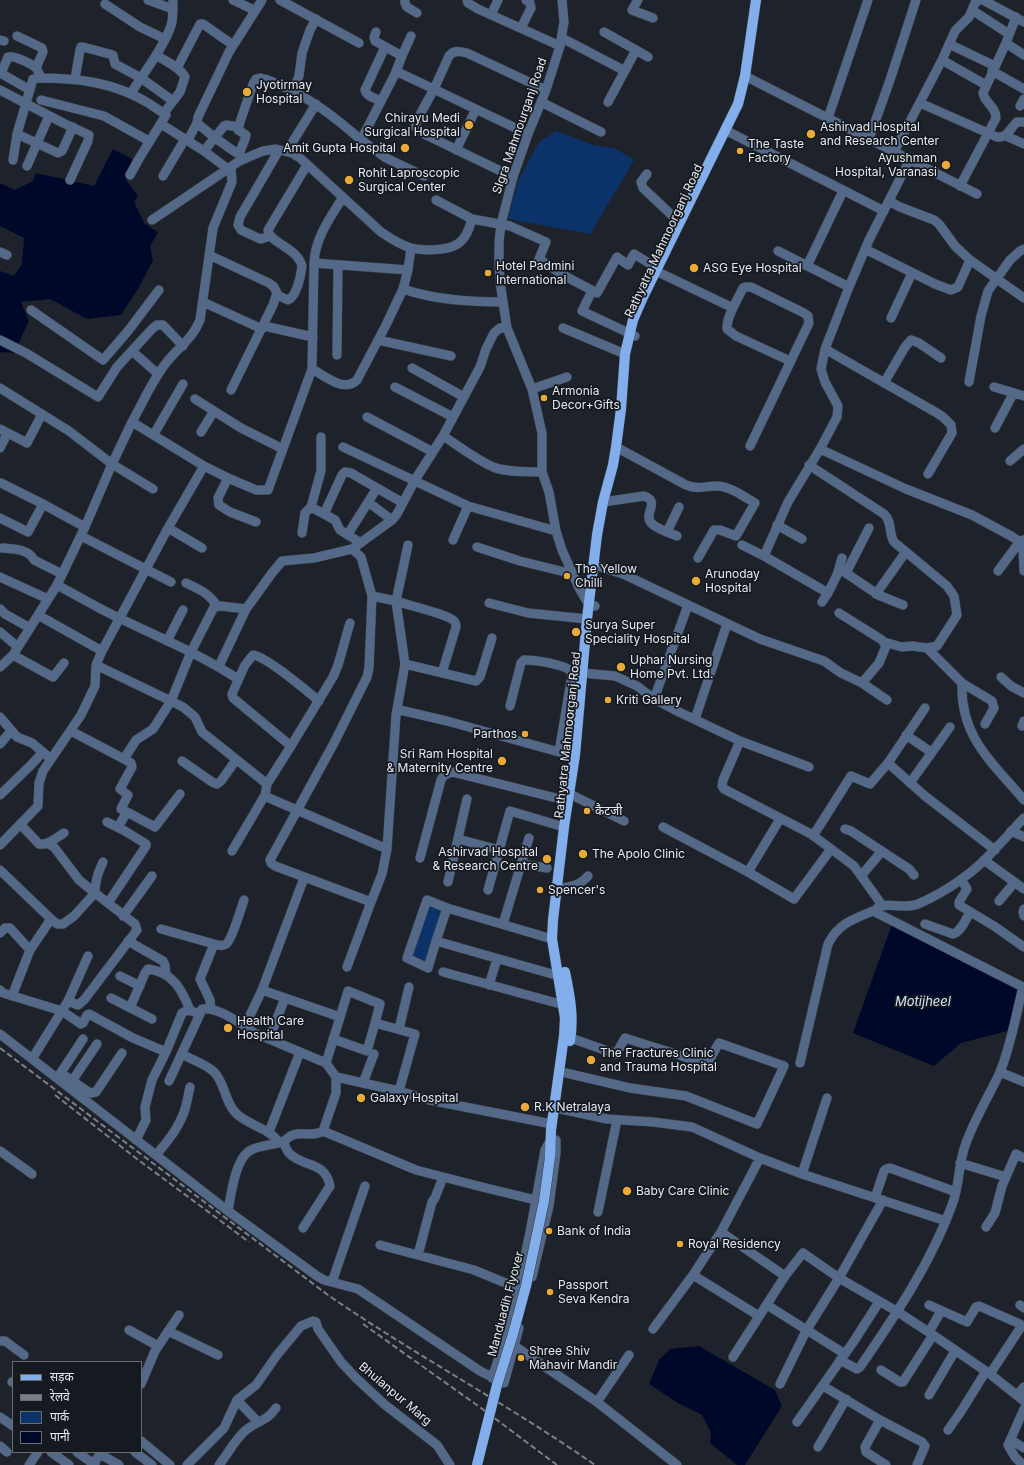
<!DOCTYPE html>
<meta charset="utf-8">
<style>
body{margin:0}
#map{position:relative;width:1024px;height:1465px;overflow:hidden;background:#1e232b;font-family:Inter,"Noto Sans Devanagari",sans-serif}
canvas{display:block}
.legend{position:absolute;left:12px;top:1361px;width:130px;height:92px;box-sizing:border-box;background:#151a21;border:1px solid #686c73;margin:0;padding:5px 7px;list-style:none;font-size:12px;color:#e5e8ed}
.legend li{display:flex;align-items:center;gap:8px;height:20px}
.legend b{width:20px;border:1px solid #686c73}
</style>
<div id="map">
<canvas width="1024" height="1465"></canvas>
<ul class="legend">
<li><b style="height:5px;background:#83aeec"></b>सड़क</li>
<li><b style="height:5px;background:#7b7f86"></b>रेलवे</li>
<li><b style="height:11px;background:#0b3369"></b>पार्क</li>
<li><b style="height:11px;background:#000829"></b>पानी</li>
</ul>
</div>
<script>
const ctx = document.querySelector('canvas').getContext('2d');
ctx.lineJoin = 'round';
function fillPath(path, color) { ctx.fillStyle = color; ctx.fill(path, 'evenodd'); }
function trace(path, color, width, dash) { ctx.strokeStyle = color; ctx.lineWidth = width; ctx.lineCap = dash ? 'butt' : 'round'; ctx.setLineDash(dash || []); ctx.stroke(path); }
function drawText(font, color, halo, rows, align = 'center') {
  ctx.font = font + ' Inter,"Noto Sans Devanagari",sans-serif'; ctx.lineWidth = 3.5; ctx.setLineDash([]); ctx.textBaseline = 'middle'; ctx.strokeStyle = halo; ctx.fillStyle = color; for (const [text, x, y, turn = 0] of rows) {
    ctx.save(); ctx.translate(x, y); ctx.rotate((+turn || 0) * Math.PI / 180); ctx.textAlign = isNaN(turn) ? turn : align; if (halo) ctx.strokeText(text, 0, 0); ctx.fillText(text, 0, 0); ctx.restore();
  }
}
fillPath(new Path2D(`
 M556,131l37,14 21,3 20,12 -44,74 -82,-15 11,-40 20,-37z
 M426,903l18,7 -18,57 -18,-10z`), '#0b3369');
fillPath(new Path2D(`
 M113,149l19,10 -6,21 12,16 -4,6 11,22 13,8 -8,15 3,13 -15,29 -17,26 -34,4 -37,-20 -29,3 8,19 -15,32 -14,-1v-81l14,5 8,-12 2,-26 -24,-12v-43l15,7 18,-9 3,-8 58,13z
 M892,924l129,67 -10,39 -50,13 -27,23 -81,-33z
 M699,1346l76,44 7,16 -37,59h-8l-27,-22 1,-10 -9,-18 -24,-12 -29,-19 10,-24 11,-11z`), '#000829');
const minor = new Path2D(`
 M148,0l25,9
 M233,0l21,10
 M280,0l79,43
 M405,0v3l2,4 10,6
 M467,0l1,3 10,6 82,37
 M562,0l2,22 -4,24 -14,44 -18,44 -15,43 -12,47 -2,18v22l1,18 7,46 25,61 10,44v39l7,20 7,39 6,19 17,38 10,17 6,1
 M638,0l-6,10 21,8
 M983,0l41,22
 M105,4l35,23 25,12
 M972,10l37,24
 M491,15l7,-15
 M1016,17l-10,26 18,12
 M521,28l10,-20 -1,-5 -4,-3
 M376,32l-2,5 1,4 27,15 -7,18
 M604,32l32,18 -28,52
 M17,36l25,12 1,4 -7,16
 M562,38l63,33
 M0,40l4,1
 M949,44l46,22
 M636,50l12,7
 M156,55c9,6 24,12 29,22l-5,15 -16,21
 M402,56l9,-20
 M942,60l44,25
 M177,68l23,-44h3l30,21
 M992,71l32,18
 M745,76l232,118
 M75,79l5,-29 1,-3h2l30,8 2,9 26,14 32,23
 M0,90l63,33 26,12 -1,6 -18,39
 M30,90l-28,-16v-3l6,-14c5,-2 25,7 29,12 1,3 3,6 4,9
 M293,91l6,-15 3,-23 8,-23 6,-11
 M131,93c11,-17 37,-52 41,-71 1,-7 1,-15 1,-22
 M41,100l63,16 45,25
 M381,101c-6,-3 -14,-4 -16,-11l20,-43
 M541,102l60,30
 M920,103l77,34c11,1 13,-9 20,-15h7
 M1020,106l4,-7
 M828,118l40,-118
 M161,124l43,27 24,18
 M725,130l159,81
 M17,134l41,19 4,-2 11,-24
 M1006,136l18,8
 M869,139l21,-59 26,-80
 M188,140l9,-17
 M361,140l25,18 38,18
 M456,150l20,-41
 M204,151l20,-25 2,-1 12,2
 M287,151l29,-47
 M894,152l48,-92 13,-29 14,-14 6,-14 4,-3h3
 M239,154l6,-15 1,-4 -8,-5 2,-8 13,-38 3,-5 4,-1c8,1 16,6 24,9 29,13 53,32 77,53l33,-64 1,-2 5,-1 128,61
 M243,157c-16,-10 -31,-21 -46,-34l1,-6 31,-65 33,-52
 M910,159l-41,81 -20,47 -24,62 112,64 6,4 8,8 1,8 -24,41
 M13,160l4,-26 16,-55 4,-1c42,0 77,4 113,26 5,4 11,7 16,11l-26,42 -10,18
 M27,166l22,-50
 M647,174l-6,8 2,6 36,34
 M163,176l22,-37
 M513,177l-89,-43 -8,-6v-6l18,-33 15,-33c5,-6 10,-5 18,-3l79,37
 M960,186l36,-68c0,-12 -11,-14 -13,-25l23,-50
 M436,200l36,19 38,7 36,16 -7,17 24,16 34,18 20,-36 11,8 6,-11 23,14
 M889,201l11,6 34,13 5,4 16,22 15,14 54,38
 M152,220l86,-58 13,-6 12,-5 13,-2 16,4 8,5 81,74c9,6 19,13 30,16 12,3 38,3 48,-5 8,-6 10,-15 13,-24
 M270,236l-9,3 -3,-1 -17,-8 -3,-5 2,-8 39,-67
 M865,249l70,35 16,6 7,-3 12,-27
 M778,251l71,36
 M0,252l7,3
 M209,255l60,28 5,4 3,6 -4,12 -42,85
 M314,263c1,-25 16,-45 29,-66
 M807,266l36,-75
 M408,270l3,-22
 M656,271l77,37
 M592,291l-10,20 53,25
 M277,295l11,5c9,-4 13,-25 14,-34 -5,-19 -33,-23 -34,-36l39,-65
 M203,302l59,27
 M31,310l72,50 25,-29 31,-41
 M891,318l21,-45
 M264,326l49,11
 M563,328l62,26
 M0,340l26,13 72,44 19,-30 35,-38 5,-4h6l20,21
 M378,340l73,16
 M132,351l26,23
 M337,355l1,-90
 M412,368l52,29
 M312,369c13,7 32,24 45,11l29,-55 17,-36
 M969,382l12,-66 7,-25 22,-31 10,-9 4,-2
 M884,383l21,-36 6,-7 8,3 22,15
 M395,387l58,30
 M994,387l30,9
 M0,388l69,43 43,33 41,25
 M532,389l35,-12
 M195,399l46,29 42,21
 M367,417l66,35
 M132,422c11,-20 20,-41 34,-59 12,-16 26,-23 34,-43l13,-92 19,-46 -1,-15
 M995,428l18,-34
 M0,429l27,14 15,-29
 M201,432l13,-21
 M154,434l29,-50
 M443,436c16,10 32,23 50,31 15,6 33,4 49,5
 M321,437v34l-10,36 24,13 5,10 21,13
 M750,446l59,-123 -1,-7 -4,-3 -53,-26h-6l-2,1c-5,11 -17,29 -16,41l9,7 54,25
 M343,447l125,59 88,25
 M616,447l70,38c14,5 17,1 31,1 13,0 27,11 38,17l-19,33 -16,-6h-6l-16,28
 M0,448l7,-14
 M820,449l86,40 66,26 39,21 9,6 3,7 1,22
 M1010,461l14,-12
 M809,465l75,49c9,9 4,18 10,28l53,44 7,10 3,19 -20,31 -10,2 -15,-2 -10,1 -18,-5
 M228,478l-10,20 1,7 11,7 26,10
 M1,483l40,20 44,24
 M368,502l24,18
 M603,502l41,-6c17,6 -1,17 7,27 6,6 18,10 26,13
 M324,514l18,-39 3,-3 6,1 52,30
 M0,518l28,14 15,-28
 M777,525l25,14
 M168,528l34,20
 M667,532l12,-25
 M302,533l3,-20 6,-6
 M348,534l29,-46
 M81,536l90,46
 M453,540l15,-34
 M408,545l-12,56c10,4 52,13 58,20 2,2 2,3 2,6l-14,46
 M742,545l22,11
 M477,547l43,14 53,13
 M2,548c11,1 27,1 32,12l28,14
 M352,549l9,8 11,39 24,5 9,63 -9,51
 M594,565l29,9 137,65 64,22 17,12 21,10 25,17
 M840,569l40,27
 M998,571l20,-27 5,-4
 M846,573l23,-45
 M0,577l48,22
 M186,583c14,7 23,10 31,23
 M57,585c21,11 42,24 64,34 40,19 80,36 117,60
 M828,593l9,-18 5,-17
 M372,596l-3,72 -2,9 -33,66 -64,117 1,3 4,3 96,36 11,-28 5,-25
 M822,602l6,-9 -64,-37 24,-54 32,-53 17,-32 1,-11 -13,-24 -4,-13 4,-20
 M489,603l39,10 59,6
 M903,605l-27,-11 29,-41
 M0,609l5,5 25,14
 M839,613l43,27 4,6 -7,17 -17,20
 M38,615l64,36
 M0,632l18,15
 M167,641l16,-31
 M927,648l35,35c-2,54 30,79 62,117
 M13,655l40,22 11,-14
 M405,664l71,17 4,-4 12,-39
 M219,666l27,-57
 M0,667l13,-12 44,-70 28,-58 27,-63 20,-42 72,44 24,12 28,12h12l44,-121 2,-106 94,7 -5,19c32,11 66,13 100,13
 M582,673l33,3 22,10 17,13 25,13 61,29 -17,39 -1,6 2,3 87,45 43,32 28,39
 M1001,677l10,9 13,7
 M962,683l30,18 2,7 -9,16
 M654,699l34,-94
 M319,701c-12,-10 -53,-45 -66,-46l-8,10 -13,29 1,4 58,48 -24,38 -2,11 4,3 118,51 9,-134 4,-5 47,11 112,31 16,3
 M510,706l11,-43 3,-3c11,0 39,4 47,11l1,4 -13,77
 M0,717l17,20 15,6 19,16
 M695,719l32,-95
 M1022,726l2,-5
 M71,731l53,28 12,-19 17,-11 18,-28 -75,-36
 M906,735l25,17
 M740,741l69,26
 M0,744l11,-13
 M291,746l42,-69 5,-12 12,-42
 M182,761l30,21 5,2 4,-3 15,-21
 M888,763l37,33 70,54
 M910,783l40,-56
 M267,784l-65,-52 -7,-15 -12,-10 -12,-6 20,-49 23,-45 7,-1 25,3 26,-36 10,-12 32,-3 38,-9 40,-29 5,-6 18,-34 28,-44 37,-69 6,-18 8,-16 6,-5h7
 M0,795l31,-30 12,-13
 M574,796l50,25
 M127,812l28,15 25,-33
 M107,822l18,9 21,13v2l-38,57
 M20,824l19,20c9,2 18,-7 25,-11
 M118,827l9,-15 -6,-3 7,-14 -8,-6 12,-22 -1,-4 -7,-4
 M663,827l85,45 46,27 37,-50
 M845,829l6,2 58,38 5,6
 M1011,831l13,6
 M813,836l38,-60 19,8 18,-21 37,-55
 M458,839l41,11
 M0,845l38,-39 1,-23 4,-12 38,-56 14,-29 1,-21 6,-14 66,-123 36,-62
 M232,851l33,-56
 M420,858l21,-78 3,-5 8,-3 116,29
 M984,860l40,29
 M521,864l26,4
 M0,870l51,49 6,5h6l11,-8 21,-23 -16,-13 -25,-33 -7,-4
 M748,872l32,-53
 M861,876l21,-25
 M961,879l6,10 -8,13v3l35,21 30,21
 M448,882l19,-83
 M557,889c13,-2 22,-3 31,-13
 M488,890l22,-79 54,16
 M999,901l15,-18
 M877,908c12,-7 26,2 41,-4 28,-12 57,-32 77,-55 10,-10 19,-21 29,-31
 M1024,909l-1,3 1,4
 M123,916l29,-40
 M503,924l26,-86
 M925,924l28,10c8,-2 13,-15 17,-22
 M161,929l53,15c4,1 8,3 12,0 6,-4 15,-36 18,-44
 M0,933l5,-5h5l20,22
 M552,939l-105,-31 -11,33 123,35
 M128,941l35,20 2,4 1,9
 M436,941l-8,27 -21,-10 20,-58 20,8
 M347,967l24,-65
 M443,972l121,33
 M120,976l20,10
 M489,985l8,-26
 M0,990l3,3 59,18 19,13 2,-1 4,-8 2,-1 44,24 33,14
 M262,990l78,27
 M12,996l18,-46 21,-31
 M111,998l41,21
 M285,998l-16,41 57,24
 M68,1001l10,4 6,-5 53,-70 -2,-6 -40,-31c0,-12 3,-20 8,-31
 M130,1008l15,-35 3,-4c25,3 34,21 42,41
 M211,1009l-1,-9 -10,-21 14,-35
 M399,1029l10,-42
 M0,1034l228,177 89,65 7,4 34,9 122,82 24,12 15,-55
 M565,1036l51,18 9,-16 82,26 12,-21 65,23 -27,58 -71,-28 -56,-8 -64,-15
 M269,1039l-15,-6 -9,-7 17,-36 42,-112
 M333,1039l34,12 8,-28
 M182,1054c10,6 24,10 32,18 11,10 11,33 24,43 13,11 30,13 41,27
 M32,1059l36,-58 20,-45
 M800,1063l28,-119c10,-20 25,-25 45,-33l150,76c-7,28 -12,58 -23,85 -11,24 -25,46 -34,71 -8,20 -6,42 -14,62 -21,58 -57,111 -92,162l-3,2 -17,-9
 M1000,1072l24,10
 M61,1073l26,18 4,2 5,-1 26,-39
 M58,1077l25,-38
 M72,1081l25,-37
 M169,1081l31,-67
 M363,1083l11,-29
 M399,1091l16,-57 -40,-11 5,-19 -32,-13 -22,72 10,14 63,14 30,9 123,24
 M561,1109l46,10 46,3 39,5 68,31 42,16 144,47
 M323,1131l93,39 66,17 54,13
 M269,1132l31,-80
 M136,1140l10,-20 -1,-13 7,-27 14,-28 16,-39 6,-3 12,4 2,-5c14,-2 31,10 43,17
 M283,1141c2,4 3,9 6,12 14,15 36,7 41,33l-27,42
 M0,1151l32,23
 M156,1155c11,-13 22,-26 28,-43 3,-8 4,-17 6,-25
 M960,1163l46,14
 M802,1174l25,-76
 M875,1198l9,-27 2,-2 4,-1 66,24
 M228,1211c3,-16 7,-53 23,-61 9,-5 25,-5 33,-9 5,-3 5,-6 13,-7 9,-1 19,2 26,-3l13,-38v-16
 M598,1212l19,-92
 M986,1227l9,-14 7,-27 14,-32 8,4
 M721,1232l39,-74
 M380,1245l94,25 29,12 16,5
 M418,1255l14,-53 3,-4 8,-21
 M693,1275l66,41
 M532,1277l17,-71 7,-53v-13
 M332,1282l33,-96
 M767,1305l78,49
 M929,1305l38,17 9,-15 3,-1 41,18 1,3 -31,47
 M1020,1305l4,3
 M653,1329l40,-54 28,-43 64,44
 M129,1330l29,16
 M168,1331l50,24
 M929,1332l12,-21
 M0,1341h5l19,14
 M510,1343l87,59 80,63
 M733,1357l52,-81 18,-23 36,25 59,34 35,23 57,39 34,27
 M881,1370l19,12h3l30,-47
 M492,1378l20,-59 19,-92 14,-77 5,-9
 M12,1382h1
 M141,1384l14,-33 24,-36
 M780,1384l26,-53 33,-53 44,-78
 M823,1386l57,34 42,22 3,4 -8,19
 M929,1395l26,-44
 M1017,1395l7,-8
 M237,1400l21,22
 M597,1402l32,-47
 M0,1417l13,9
 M880,1420l-15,27 1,5 20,13
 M797,1422l57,-81 25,-39
 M948,1430l14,-20 24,-39
 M1011,1440l13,8
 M141,1441l29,24
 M0,1446l7,6
 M818,1447l28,-48
 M51,1452l18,13
 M77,1452l18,13
 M135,1452l17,13
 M29,1465l9,-13
 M93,1465l7,-11 19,11
 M187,1465l37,-37 13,-28 19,-15 21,-30 24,-29 12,-5 3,1 2,7 23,33 15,16 28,26 53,41 13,20
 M219,1465c9,-11 16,-26 27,-35 12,-10 20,-8 30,-22
 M1023,1465l-8,-8 -7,-12 16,-36`);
const major = new Path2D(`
 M565,972c5,24 9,45 5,69
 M550,1157l1,-27 13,-94 1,-18 -13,-79 1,-19 11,-93 11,-72 12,-136 10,-84 6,-33 10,-37 3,-18 5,-38 4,-55 8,-34 10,-23 95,-193 7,-28 11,-76`);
trace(minor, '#3a3f46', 10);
trace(major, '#3a3f46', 11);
trace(minor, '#546887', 9);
trace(major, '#83aeec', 10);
trace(new Path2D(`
 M0,1048l328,247c87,60 181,110 267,170
 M55,1095l82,64 112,83
 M363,1324l118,84 76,57`), '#7b7f86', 2, [6, 3]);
const majorBridge = new Path2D(`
 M477,1465l20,-80 16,-51 13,-48 18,-85 6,-44`);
trace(majorBridge, '#3a3f46', 11, []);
trace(majorBridge, '#83aeec', 10);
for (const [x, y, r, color] of [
 [247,92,5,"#eaaa38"],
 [469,125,5,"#eaaa38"],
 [811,134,5,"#eaaa38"],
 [405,148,5,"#eaaa38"],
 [740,151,4,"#eaaa38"],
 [946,165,5,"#eaaa38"],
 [349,180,5,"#eaaa38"],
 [694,268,5,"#eaaa38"],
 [488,273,4,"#eaaa38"],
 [544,398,4,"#eaaa38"],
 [567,576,4,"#eaaa38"],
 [696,581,5,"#eaaa38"],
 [576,632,5,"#eaaa38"],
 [621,667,5,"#eaaa38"],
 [608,700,4,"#eaaa38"],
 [525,734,4,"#eaaa38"],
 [502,761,5,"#eaaa38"],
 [587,811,4,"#eaaa38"],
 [583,854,5,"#eaaa38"],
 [547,859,5,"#eaaa38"],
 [540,890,4,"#eaaa38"],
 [228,1028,5,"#eaaa38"],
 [591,1060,5,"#eaaa38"],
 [361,1098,5,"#eaaa38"],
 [525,1107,5,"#eaaa38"],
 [627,1191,5,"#eaaa38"],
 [549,1231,4,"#eaaa38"],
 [680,1244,4,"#eaaa38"],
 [550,1292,4,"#eaaa38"],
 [521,1358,4,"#eaaa38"]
]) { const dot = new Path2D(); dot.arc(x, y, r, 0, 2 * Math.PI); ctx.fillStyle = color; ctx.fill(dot); trace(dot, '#151a21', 1.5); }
drawText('12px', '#e5e8ed', '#151a21', [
 ["Jyotirmay",256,85],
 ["Hospital",256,99],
 ["Chirayu Medi",460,118,"right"],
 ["Surgical Hospital",460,132,"right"],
 ["Ashirvad Hospital",820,127],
 ["and Research Center",820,141],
 ["The Taste",748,144],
 ["Factory",748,158],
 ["Amit Gupta Hospital",396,148,"right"],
 ["Ayushman",937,158,"right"],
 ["Hospital, Varanasi",937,172,"right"],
 ["Rohit Laproscopic",358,173],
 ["Surgical Center",358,187],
 ["Hotel Padmini",496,266],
 ["International",496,280],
 ["ASG Eye Hospital",703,268],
 ["Armonia",552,391],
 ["Decor+Gifts",552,405],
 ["The Yellow",575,569],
 ["Chilli",575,583],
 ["Arunoday",705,574],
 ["Hospital",705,588],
 ["Surya Super",585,625],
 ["Speciality Hospital",585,639],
 ["Uphar Nursing",630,660],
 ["Home Pvt. Ltd.",630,674],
 ["Kriti Gallery",616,700],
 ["Parthos",517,734,"right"],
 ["Sri Ram Hospital",493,754,"right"],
 ["& Maternity Centre",493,768,"right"],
 ["कैटजी",595,811],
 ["Ashirvad Hospital",538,852,"right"],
 ["& Research Centre",538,866,"right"],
 ["The Apolo Clinic",592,854],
 ["Spencer's",548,890],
 ["Health Care",237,1021],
 ["Hospital",237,1035],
 ["The Fractures Clinic",600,1053],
 ["and Trauma Hospital",600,1067],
 ["Galaxy Hospital",370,1098],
 ["R.K Netralaya",534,1107],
 ["Baby Care Clinic",636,1191],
 ["Bank of India",557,1231],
 ["Royal Residency",688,1244],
 ["Passport",558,1285],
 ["Seva Kendra",558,1299],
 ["Shree Shiv",529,1351],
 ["Mahavir Mandir",529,1365]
], 'left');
drawText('12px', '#e5e8ed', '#151a21', [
 ["SIgra Mahmourganj Road",520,126,-71],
 ["Rathyatra Mahmoorganj Road",664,241,-65],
 ["Rathyatra Mahmoorganj Road",568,735,-84],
 ["Manduadih Flyover",506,1304,-75],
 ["Bhulanpur Marg",395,1394,40]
]);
drawText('italic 13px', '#d4e2f5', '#151a21', [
 ["Motijheel",923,1002]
]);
</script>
